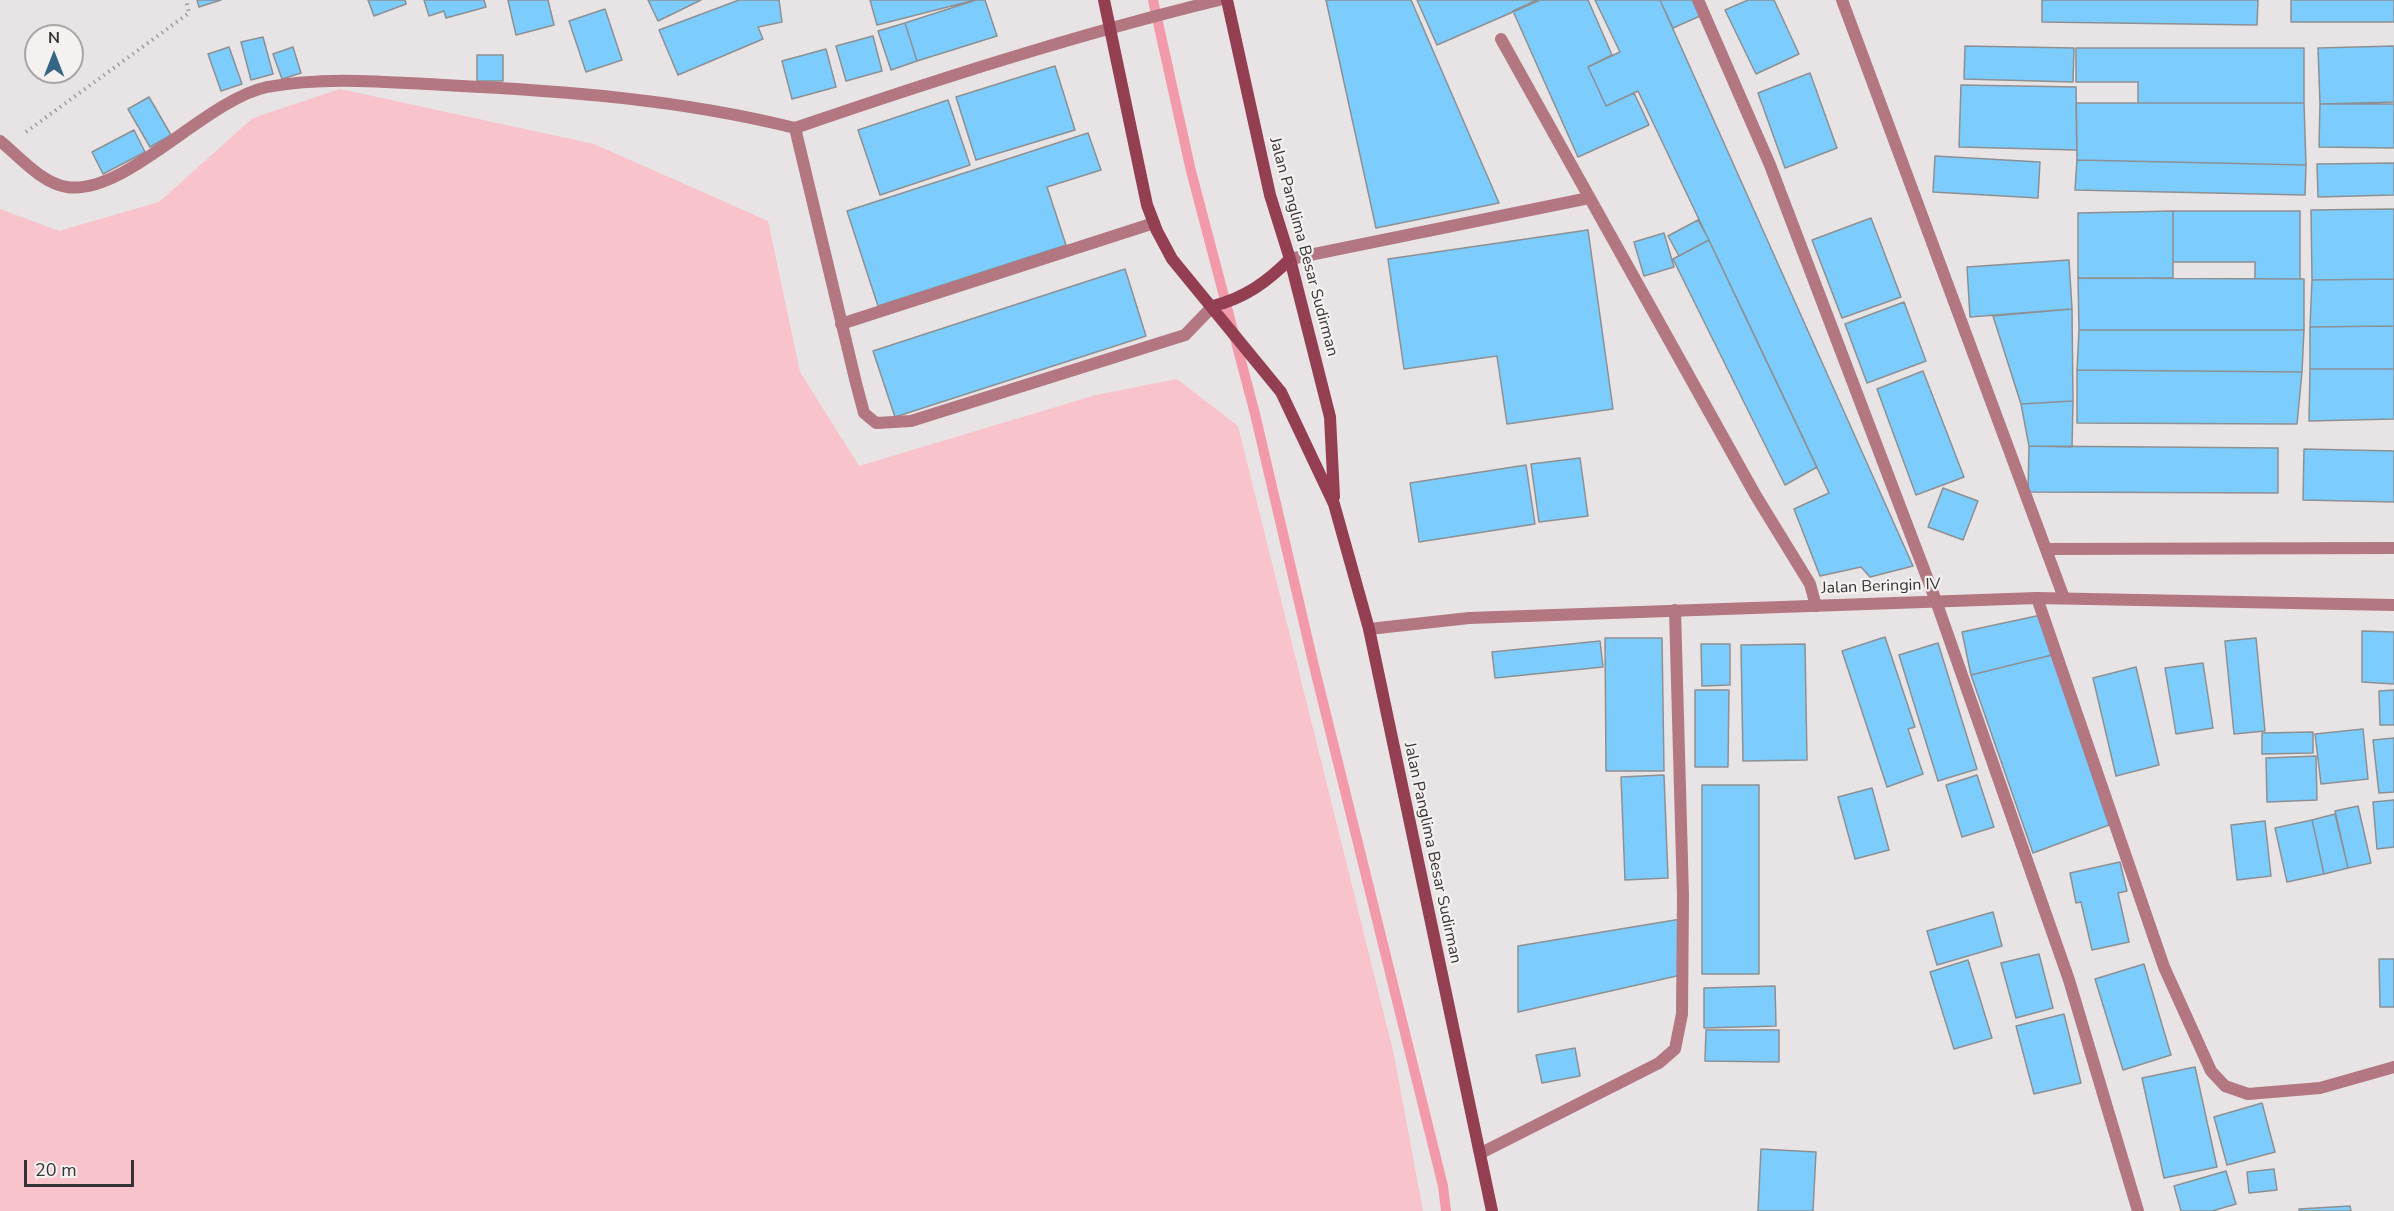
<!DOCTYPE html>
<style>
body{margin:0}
#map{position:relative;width:2394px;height:1211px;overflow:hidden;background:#e8e3e4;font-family:"Nunito Sans",sans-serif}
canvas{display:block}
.north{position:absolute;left:24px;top:24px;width:60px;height:60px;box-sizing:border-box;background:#f5f1f1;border:2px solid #a8a5a5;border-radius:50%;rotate:0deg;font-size:16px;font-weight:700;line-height:24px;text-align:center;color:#353333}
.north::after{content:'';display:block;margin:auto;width:21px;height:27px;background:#346583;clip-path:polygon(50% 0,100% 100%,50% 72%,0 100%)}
.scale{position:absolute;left:24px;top:1160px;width:110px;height:27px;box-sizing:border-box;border:3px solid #353333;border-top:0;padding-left:8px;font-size:18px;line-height:21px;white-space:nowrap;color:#353333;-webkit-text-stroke:4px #f5f1f1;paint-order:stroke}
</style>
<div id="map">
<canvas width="2394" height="1211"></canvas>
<div class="north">N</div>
<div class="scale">20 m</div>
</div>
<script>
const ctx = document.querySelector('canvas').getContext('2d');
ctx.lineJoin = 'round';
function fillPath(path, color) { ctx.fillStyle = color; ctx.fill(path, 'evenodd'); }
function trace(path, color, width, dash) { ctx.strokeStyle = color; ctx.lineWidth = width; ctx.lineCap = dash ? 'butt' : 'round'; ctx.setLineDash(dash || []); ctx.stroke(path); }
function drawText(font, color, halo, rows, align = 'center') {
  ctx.font = font + ' "Nunito Sans",sans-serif'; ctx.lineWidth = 4.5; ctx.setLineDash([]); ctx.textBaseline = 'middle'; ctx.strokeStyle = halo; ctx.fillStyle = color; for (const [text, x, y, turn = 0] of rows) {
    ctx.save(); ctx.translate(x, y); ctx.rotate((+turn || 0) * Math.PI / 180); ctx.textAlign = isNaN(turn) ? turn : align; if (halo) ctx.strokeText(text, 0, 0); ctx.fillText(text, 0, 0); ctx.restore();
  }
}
fillPath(new Path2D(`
 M340,89l254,55 174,77 32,151 59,94 237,-71 81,-16 61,47 156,629 29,156h-1423v-1002l59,22 100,-29 94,-84z`), '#f8c3ca');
trace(new Path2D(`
 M1153,0l38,171 64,243 58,248 130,524 3,25`), '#f29aa9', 10);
const building = new Path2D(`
 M197,0h24l-22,7z
 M368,0h37l1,4 -32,12z
 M424,0h60l2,7 -40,11 -2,-7 -15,5z
 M508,0h40l6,25 -38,10z
 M648,0h53l-43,21z
 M739,0h40l3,22 -24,5 5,12 -85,36 -19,-45z
 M870,0h105l-98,25z
 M976,0h9l12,36 -80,25 -12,-38z
 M1326,0h85l88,203 -123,25z
 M1417,0h120l1,1 -101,44z
 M1588,0l24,55 -24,12 18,39 28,-13 15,32 -71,32 -65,-146 24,-11z
 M1595,0h65l253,566 -43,11 -9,-10 -41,9 -26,-67 35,-16 -191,-402 -32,15 -18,-39 32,-15z
 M1660,0h33l7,16 -27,12z
 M1748,0h26l25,54 -43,20 -31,-64z
 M2042,0h216l-1,25 -215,-3z
 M2291,0h103v22h-103z
 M605,9l17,51 -36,12 -17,-51z
 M905,23l12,38 -26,9 -13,-39z
 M873,36l9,35 -36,10 -10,-35z
 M263,37l10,37 -22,6 -10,-38z
 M1965,46l109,2 -1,34 -109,-3z
 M2394,46v56l-74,2 -2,-56z
 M229,47l13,37 -21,7 -13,-37z
 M293,47l8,26 -19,6 -9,-25z
 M2076,48h228v55h-166v-21h-62z
 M826,49l10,38 -44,12 -10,-38z
 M477,55h26v26h-26z
 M1055,66l20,64 -99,30 -20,-63z
 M1810,73l27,75 -52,20 -27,-75z
 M1961,85l115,2 1,63 -118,-3z
 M149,97l22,38 -21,12 -22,-38z
 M948,100l22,65 -90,30 -22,-65z
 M2076,103h228l2,62 -229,-5z
 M2320,104h74v44l-75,-1z
 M134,130l11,22 -42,22 -11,-22z
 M1088,133l13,37 -54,17 19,58 -188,61 -31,-95z
 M1935,156l105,6 -2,36 -105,-6z
 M2077,160l229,5 -1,30 -230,-5z
 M2394,163v32l-76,2 -1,-33z
 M2394,209v70l-82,1 -1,-70z
 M2173,211v67h-95v-65z
 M2173,211h127v68h-45v-17h-82z
 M1871,218l30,79 -59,21 -30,-78z
 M1698,220l11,20 -30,16 -11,-20z
 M1588,230l25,179 -106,15 -10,-68 -93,13 -16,-110z
 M1664,233l10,34 -30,9 -10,-34z
 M1709,240l108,227 -32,18 -112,-226z
 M2069,260l3,49 -102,8 -3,-50z
 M1125,269l21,67 -251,81 -22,-66z
 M2078,278l226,1v51h-225z
 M2394,279v47l-84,1 2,-47z
 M1904,302l22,59 -59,22 -22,-59z
 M2072,309l1,92 -52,3 -28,-88z
 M2394,326v43h-84v-42z
 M2079,330h225l-2,42 -225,-2z
 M2310,369h84v50l-85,2z
 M2077,370l225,2 -5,52 -220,-1z
 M1923,371l41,106 -48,18 -39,-106z
 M2073,401l-1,46 -43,-1 -8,-42z
 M2029,446l249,2v45l-250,-1z
 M2304,449l90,2v51l-91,-2z
 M1580,458l8,58 -49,6 -8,-58z
 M1526,465l9,59 -116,18 -9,-59z
 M1943,488l35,13 -15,39 -35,-13z
 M2041,615l11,40 -81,20 -9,-43z
 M2362,631l32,1v52l-32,-2z
 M1885,637l30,90 -7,2 15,45 -36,13 -45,-136z
 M1605,638h57l2,133h-58z
 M2256,638l9,93 -31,3 -9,-93z
 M1600,641l3,26 -108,11 -3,-26z
 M1938,643l39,126 -39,12 -39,-126z
 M1701,644h29v41l-28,1z
 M1805,644l2,116 -64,1 -2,-116z
 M2052,655l57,170 -76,28 -62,-178z
 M2203,663l10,65 -37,6 -11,-66z
 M2136,667l23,98 -43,11 -23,-98z
 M1695,690h34l-1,77h-33z
 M2394,690v35h-14l-1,-34z
 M2363,729l5,50 -47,5 -6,-50z
 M2313,732v21l-51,1v-21z
 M2394,738v54l-15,1 -6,-53z
 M2316,756l1,44 -50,2 -1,-44z
 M1664,775l4,103 -43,2 -4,-103z
 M1977,775l17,52 -32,10 -16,-52z
 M1702,785h57v189h-57z
 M1872,788l17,62 -34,9 -17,-62z
 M2394,800v47l-17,2 -4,-47z
 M2358,806l13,57 -23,5 -13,-57z
 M2335,814l13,54 -24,6 -12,-54z
 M2312,820l12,54 -37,8 -12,-54z
 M2265,821l6,55 -34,4 -6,-55z
 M2120,862l7,29 -9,2 11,49 -37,8 -11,-48 -5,1 -6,-30z
 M1993,912l9,34 -65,19 -10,-34z
 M1681,919v56l-163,37v-66z
 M2039,954l14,54 -37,10 -15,-55z
 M2379,959h15v48h-14z
 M1968,960l24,78 -38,11 -24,-77z
 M2144,964l27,91 -48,15 -28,-91z
 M1775,986l1,40 -72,2v-40z
 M2064,1014l17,69 -47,11 -18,-68z
 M1706,1030h73v32l-74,-1z
 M1575,1048l5,28 -38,7 -6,-28z
 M2195,1067l22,100 -53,11 -22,-100z
 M2262,1103l13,49 -48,13 -13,-48z
 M1761,1149l55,3 -3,59h-55z
 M2274,1169l3,21 -28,3 -2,-21z
 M2226,1171l10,33 -24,7h-31l-7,-25z
 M2350,1206l1,5h-52v-2z`);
fillPath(building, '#7cccfe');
trace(building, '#8d9092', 1.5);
trace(new Path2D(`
 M26,132l163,-119 -3,-13`), '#a19d9e', 4, [1.5, 4.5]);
trace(new Path2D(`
 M1842,0l222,598
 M1501,39l255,457 54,88 6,22
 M795,128c140,-48 280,-93 424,-128
 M1290,259l299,-61
 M2046,549l348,-1`), '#b27780', 12);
trace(new Path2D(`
 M1698,0l72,165 166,436 133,379 69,231
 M0,141c19,15 41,42 67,46 58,9 138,-87 200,-100 58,-11 119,-5 177,-2 120,6 234,14 351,43l61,255 8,30 12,10 35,-2 274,-86 28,-29
 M841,324l313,-101
 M2037,598l127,369 47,104 14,15 23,8 72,-6 74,-21
 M1481,1153l178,-90 16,-14 7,-35 1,-118 -8,-286`), '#b27780', 12);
trace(new Path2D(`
 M1369,629l100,-11 568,-20 357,7`), '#b27780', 12);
trace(new Path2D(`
 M1104,0l43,205 10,26 15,28 109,133 53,112 35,125 123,582
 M1227,0l43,195 20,64 40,158 4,80
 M1213,306c32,-8 54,-24 77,-47`), '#933f51', 12);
drawText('16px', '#353333', '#f5f1f1', [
 ["Jalan Panglima Besar Sudirman",1303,247,75],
 ["Jalan Beringin IV",1881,587,-2],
 ["Jalan Panglima Besar Sudirman",1432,853,78]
]);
</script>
